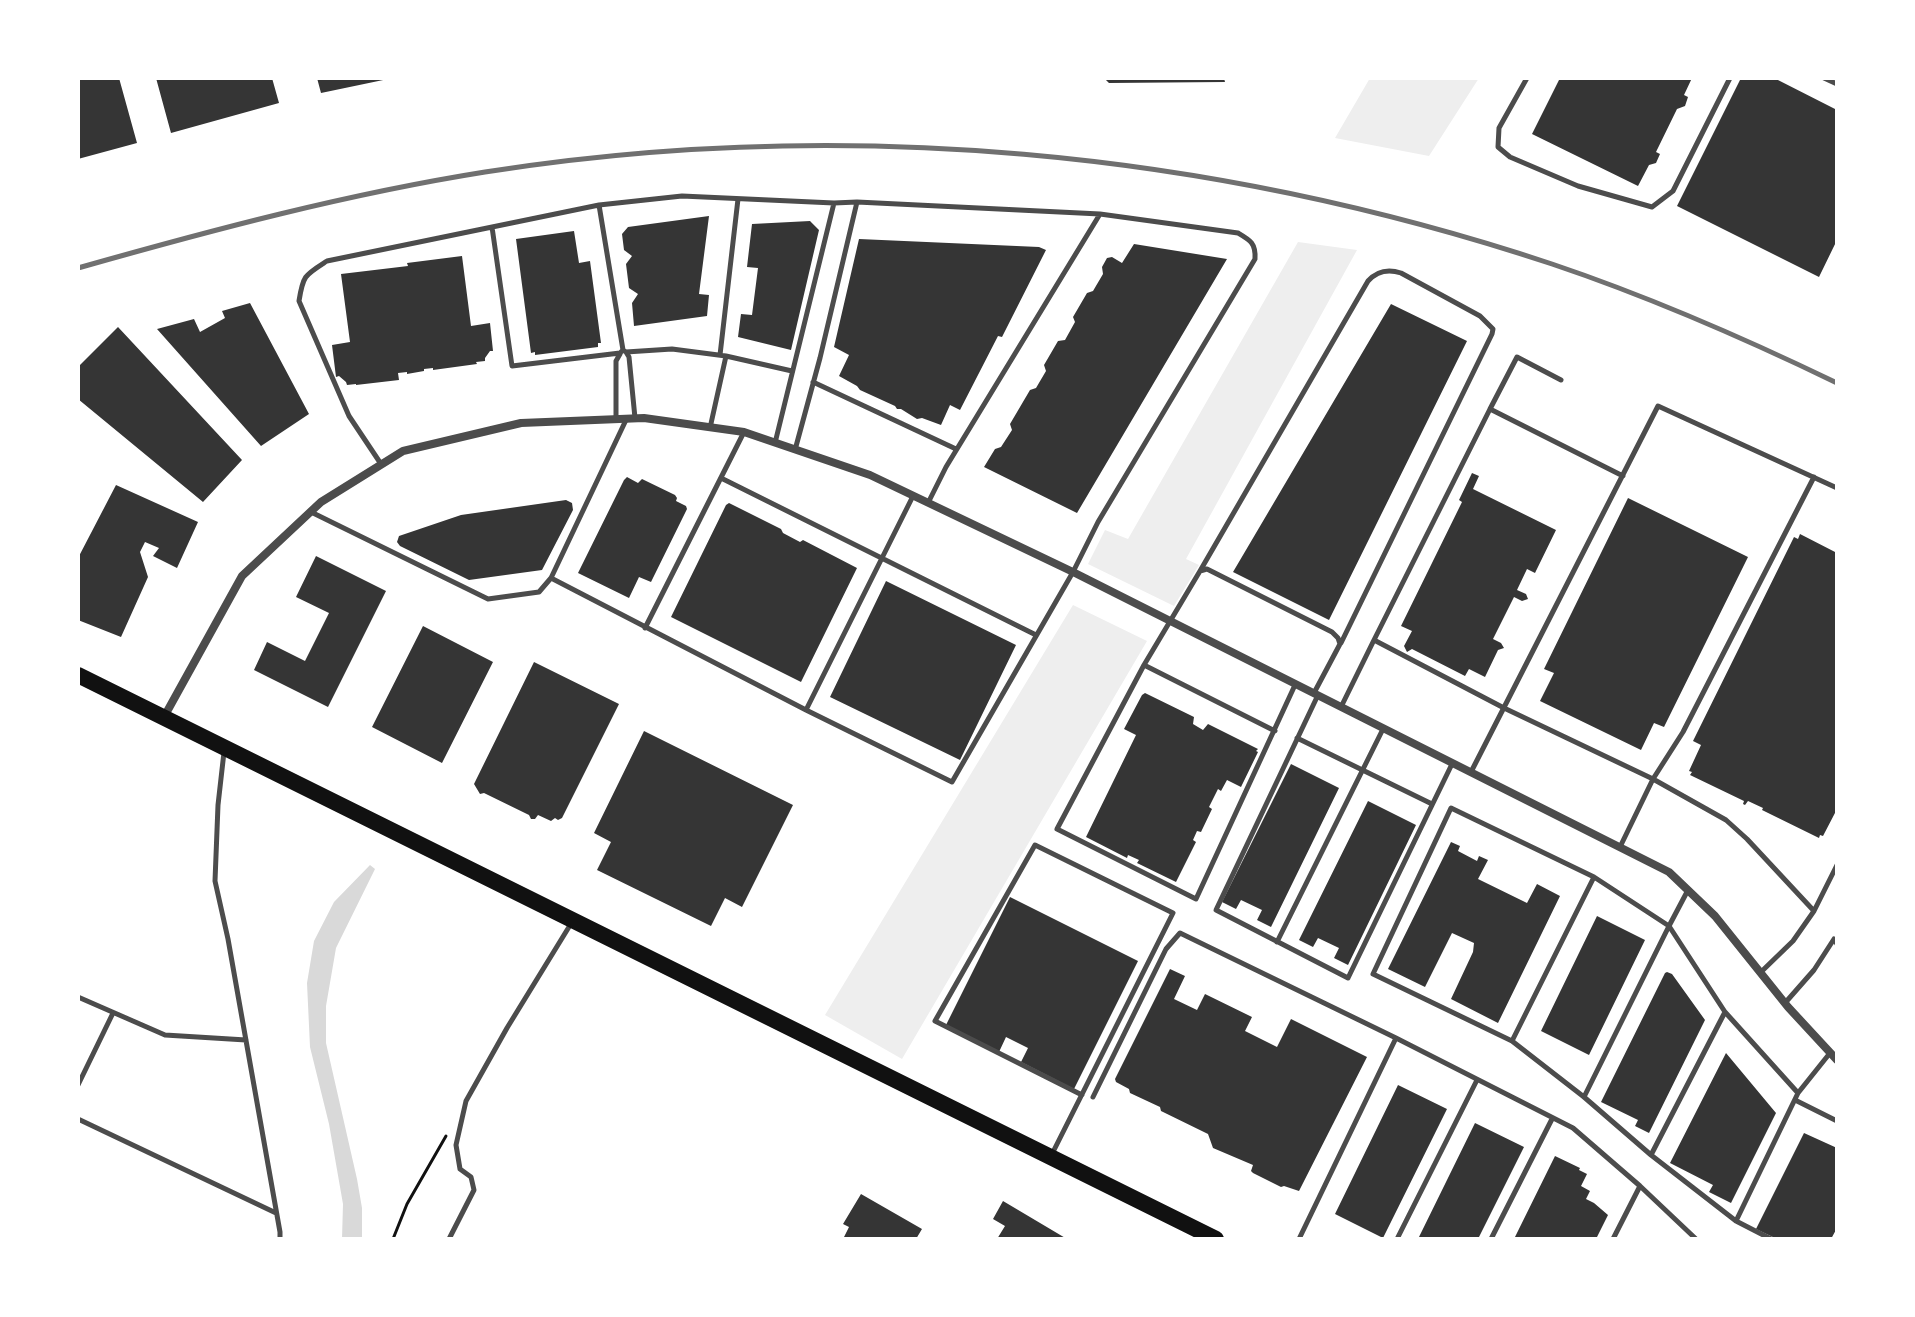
<!DOCTYPE html>
<style>
body{margin:0}
#map{position:relative;width:1915px;height:1317px;overflow:hidden;background:#fff;font-family:Karla,sans-serif}
canvas{display:block}
.frame{position:absolute;inset:0;border:80px solid #fff;pointer-events:none}
</style>
<div id="map">
<canvas width="1915" height="1317"></canvas>
<div class="frame"></div>
</div>
<script>
const ctx = document.querySelector('canvas').getContext('2d');
ctx.lineJoin = 'round';
function fillPath(path, color) { ctx.fillStyle = color; ctx.fill(path, 'evenodd'); }
function trace(path, color, width, dash) { ctx.strokeStyle = color; ctx.lineWidth = width; ctx.lineCap = dash ? 'butt' : 'round'; ctx.setLineDash(dash || []); ctx.stroke(path); }
fillPath(new Path2D(`
 M1370,78h109l-50,78 -94,-18z
 M1298,242l59,8 -171,309 13,6 -25,41 -86,-42 17,-34 23,9z
 M1073,605l74,36 -245,418 -77,-44z`), '#eee');
fillPath(new Path2D(`
 M370,865l5,4 -39,79 -10,58v37l31,136 5,29v31h-20l1,-35 -14,-80 -19,-77 -3,-64 7,-42 20,-39z`), '#d9d9d9');
fillPath(new Path2D(`
 M78,78h41l18,65 -59,16z
 M156,78h116l7,25 -108,30z
 M317,78h71v1l-67,14z
 M1104,78h120l1,4 -116,1z
 M1560,78h132l-8,17 4,2 -3,9 -8,3 -21,43 4,2 -4,9 -7,2 -11,21 -106,-52z
 M1741,78h33l63,32v130l-18,37 -142,-71z
 M709,216l-10,78 10,1 -2,21 -73,10 -2,-23 6,-9 -9,-6 -3,-24 6,-8 -8,-6 -2,-16 6,-7z
 M810,221l9,9 -28,120 -53,-13 3,-23 11,1 6,-47 -11,-1 5,-43z
 M574,231l5,32 11,-2 11,82h-3v4l-63,8v-3l-4,1 -15,-114z
 M859,239l180,8 7,3 -44,87 -4,-1 -38,74 -10,-5 -9,20 -19,-7 -5,1 -16,-10h-4l-2,-3 -35,-16 -3,-4 -18,-10 10,-21 -15,-8z
 M1134,244l93,15 -150,254 -93,-46 11,-18 6,-2 11,-17 -2,-6 20,-34 6,-2 10,-17 -2,-6 14,-24 7,-1 10,-18 -2,-5 14,-24 6,-2 10,-17 -1,-7 5,-9 5,-1 10,6z
 M462,256l9,70 19,-3 3,28h-3l-5,7v3l-9,1 1,2 -44,6v-2l-9,1v2l-17,3v-2l-9,1 1,7 -43,5v-1l-9,1 -1,-3 -7,-6 -3,1 -4,-32 18,-3 -9,-68 67,-8 -1,-3z
 M250,303l59,111 -48,32 -104,-117 37,-10 6,13 25,-14 -3,-7z
 M1391,304l76,37 -138,279 -96,-48z
 M118,327l124,133 -39,42 -125,-103v-32z
 M1472,473l7,3 -6,13 83,41 -21,43 -8,-4 -10,21 9,4 2,5 -6,2 -8,-4 -21,42 8,4 3,5 -6,2 -13,27 -16,-8 -4,7 -53,-27 -5,3 -3,-6 8,-15 -11,-5 61,-124 -3,-2z
 M627,477l11,6 4,-4 33,16 2,3 -1,3 10,5 1,3 -36,73 -12,-5 -10,21 -51,-25 46,-93z
 M116,485l82,37 -21,46 -24,-12 6,-8 -14,-6 -5,10 8,25 -27,60 -43,-17v-62z
 M1628,498l120,59 -84,170 -10,-4 -13,27 -101,-49 14,-28 -10,-4z
 M566,500l6,3 1,7 -31,60 -73,10 -69,-34 -3,-4 2,-6 62,-21z
 M729,503l52,26 2,4 17,9 3,-2 54,28 -56,114 -130,-65 55,-112z
 M1800,534l37,19v258h-1l-13,25 -3,-1 -1,3 -57,-28 1,-2 -15,-7 -3,4 -2,-1 1,-3 -54,-26 2,-3 -3,-1 12,-26 -8,-4 101,-204 4,2z
 M316,556l70,35 -58,116 -74,-37 13,-28 38,19 24,-48 -33,-16z
 M886,581l130,64 -56,115 -130,-63z
 M423,626l70,36 -51,101 -70,-36z
 M534,662l85,42 -57,114 -4,2 -3,-2 -4,3 -13,-6 -3,4h-4l-2,-4 -45,-22 -4,1 -6,-10z
 M1145,693l49,24 -1,7 10,6 5,-6 50,25 -2,2 2,1 -17,35 -14,-7 -6,11 -3,-2 -9,18 3,2 -11,23 -4,-1 -4,9 3,2 -20,40 -39,-19 2,-3 -11,-5 -1,3 -41,-21 50,-102 -12,-6 18,-34z
 M644,731l149,74 -51,102 -17,-9 -14,28 -114,-56 14,-28 -17,-9z
 M1291,764l48,24 -68,139 -14,-7 5,-10 -21,-10 -5,9 -14,-7z
 M1368,801l48,24 -68,140 -14,-7 5,-10 -21,-10 -5,9 -14,-7z
 M1451,842l9,4 -2,5 19,10 2,-5 9,4 -10,19 49,24 10,-19 23,12 -62,127 -47,-24 22,-47 1,-9 -22,-10 -27,54 -37,-18z
 M1010,897l128,64 -64,128 -53,-27 7,-14 -22,-11 -7,15 -53,-27z
 M1597,916l48,24 -56,115 -48,-24z
 M1170,969l15,7 -11,23 23,11 8,-16 47,23 -7,14 32,16 14,-28 76,38 -68,134 -15,-5 -3,1 -28,-14 -2,-2 2,-6 -40,-17 -5,-14 -47,-23 -1,-4 -30,-14 -1,-4 -13,-7 -1,-3z
 M1667,972l5,2 33,46 -56,113 -14,-7 3,-6 -37,-18 64,-129z
 M1726,1053l50,60 -45,90 -22,-11 4,-7 -43,-22z
 M1398,1085l49,24 -64,129 -48,-24z
 M1475,1123l49,24 -46,92h-60z
 M1804,1133l33,15v80l-6,11h-54l-21,-10z
 M1555,1156l25,12 -1,2 8,4 -6,12 9,5 -4,8 8,4 14,12 -12,24h-82z
 M861,1194l61,35 -6,10h-73l6,-12 -6,-3z
 M1003,1201l64,38h-70l8,-13 -12,-7z`), '#353535');
trace(new Path2D(`
 M393,1239l14,-35 39,-68`), '#111', 3);
trace(new Path2D(`
 M1527,78l-28,50 -1,19 12,10 68,29 74,21 21,-16 57,-113
 M1824,78l13,6
 M599,205l24,145
 M492,227l20,139 108,-13 3,-3 3,2 46,-3 54,7 66,15
 M626,352l3,5 6,61
 M720,355l18,-156
 M813,382l143,67
 M1490,409l27,-52 44,23
 M616,419v-58l4,-7
 M710,428l16,-72
 M775,443l59,-240 23,-1
 M795,450l25,-92 37,-156 243,12
 M381,464l-32,-48 -50,-115c4,-26 6,-26 28,-40l272,-56 83,-9 152,7
 M1623,476l-133,-67 -116,231 130,68 149,71 73,41 21,19 67,72
 M721,478l315,157
 M311,512l177,87 51,-7 12,-14 75,-158
 M1200,571l168,-290c9,-10 21,-12 33,-8l79,43 13,13 -1,5 -151,309
 M551,578l255,132 146,72 121,-210 25,-50 157,-263c1,-16 -5,-19 -17,-26l-138,-19 -154,253 -18,36
 M645,628l99,-196
 M1144,665l131,66
 M1295,685l-99,214 -139,-70 87,-164 56,-94 7,-2 125,63 6,6 2,6 -26,49
 M1318,695l-102,215 132,68 104,-214
 M1341,707l33,-67
 M806,710l107,-214
 M1297,738l135,66
 M224,752l-6,53 -3,76 13,58 52,293v7
 M1471,772l187,-366 179,82
 M1620,847l33,-68 30,-47 131,-255
 M1688,890l-19,36 56,86
 M1277,942l106,-213
 M1761,972l32,-31 21,-30 23,-46
 M78,997l87,38 81,5
 M1785,1003l29,-33 20,-31 3,5
 M1512,1041l82,-164
 M78,1085l35,-72
 M1093,1097l73,-148 14,-16 216,105 177,90 67,58 56,53
 M1584,1097l85,-171 -75,-49 -143,-69 -78,166 139,67 72,56 67,58
 M1795,1100l42,21
 M78,1119l198,94
 M1051,1156l122,-243 -138,-68 -100,176 147,74
 M1736,1221l-85,-66 74,-143 73,81
 M449,1239l25,-49 -3,-13 -11,-8 -4,-24 10,-44 41,-73 65,-106
 M1299,1239l97,-201
 M1397,1239l80,-159
 M1491,1239l61,-120
 M1613,1239l27,-53
 M1771,1239l-35,-18 62,-128 32,-40`), '#4c4c4c', 5);
trace(new Path2D(`
 M164,717l78,-141 79,-74 82,-51 118,-28 123,-5 100,14 126,43 203,97 596,300 46,44 73,91 49,53`), '#4c4c4c', 8);
trace(new Path2D(`
 M78,675l1138,564`), '#111', 16);
trace(new Path2D(`
 M78,268c134,-38 269,-74 407,-96 357,-56 724,-22 1067,92 98,33 192,74 285,119`), '#707070', 5);
</script>
